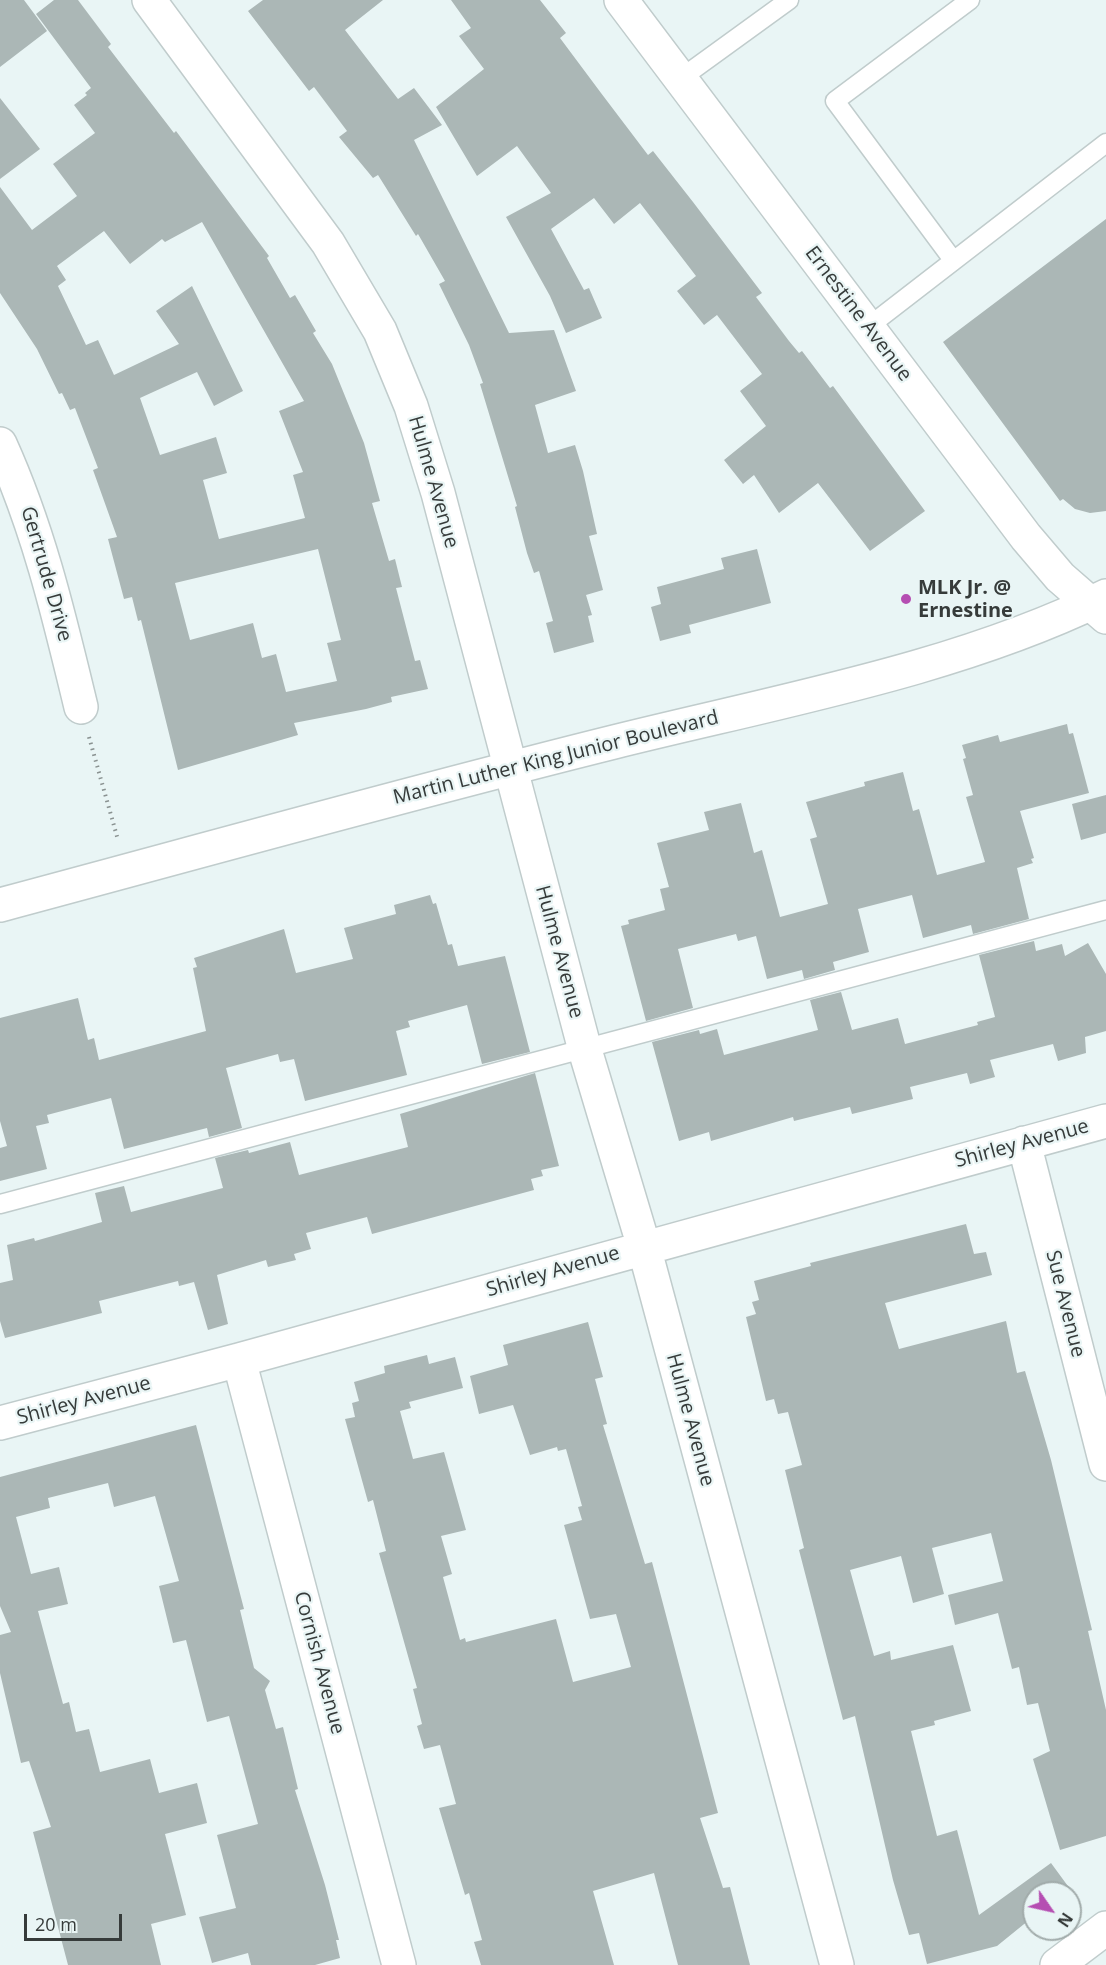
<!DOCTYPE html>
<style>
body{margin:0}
#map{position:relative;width:1106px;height:1965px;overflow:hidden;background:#e9f5f5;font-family:"Open Sans",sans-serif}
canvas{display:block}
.north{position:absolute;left:1022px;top:1881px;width:60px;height:60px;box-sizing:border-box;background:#e9f5f5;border:2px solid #a1abaa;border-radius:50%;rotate:124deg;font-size:16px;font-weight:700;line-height:24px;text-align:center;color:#363b3a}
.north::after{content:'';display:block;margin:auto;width:21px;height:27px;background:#b54eb2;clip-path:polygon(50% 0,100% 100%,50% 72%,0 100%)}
.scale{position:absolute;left:24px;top:1914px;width:98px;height:27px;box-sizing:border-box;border:3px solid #363b3a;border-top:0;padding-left:8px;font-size:18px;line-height:21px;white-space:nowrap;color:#363b3a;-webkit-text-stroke:4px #e9f5f5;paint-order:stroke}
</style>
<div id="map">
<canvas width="1106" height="1965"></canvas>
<div class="north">N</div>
<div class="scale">20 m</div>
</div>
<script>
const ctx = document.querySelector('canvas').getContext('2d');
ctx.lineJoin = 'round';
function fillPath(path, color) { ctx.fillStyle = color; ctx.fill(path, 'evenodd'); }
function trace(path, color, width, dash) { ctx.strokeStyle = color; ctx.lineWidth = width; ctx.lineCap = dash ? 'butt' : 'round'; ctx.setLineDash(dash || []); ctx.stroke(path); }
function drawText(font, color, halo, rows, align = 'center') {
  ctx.font = font + ' "Open Sans",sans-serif'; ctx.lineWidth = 4.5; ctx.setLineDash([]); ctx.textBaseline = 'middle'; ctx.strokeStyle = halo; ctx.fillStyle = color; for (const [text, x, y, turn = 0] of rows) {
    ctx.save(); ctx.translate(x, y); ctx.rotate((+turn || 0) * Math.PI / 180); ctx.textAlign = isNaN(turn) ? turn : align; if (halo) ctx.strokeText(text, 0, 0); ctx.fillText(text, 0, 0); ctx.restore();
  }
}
fillPath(new Path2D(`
 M0,0h24l23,31 -47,36z
 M54,0h24l33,44 -3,3 66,86 2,-2 93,125 -2,2 23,40 5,-3 21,36 -3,2 19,31 32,79 16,58 -8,2 17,58 6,-2 7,28 -6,1 19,73 5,-1 8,29 -37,8 1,5 -26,7 -72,14 4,12 -120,35 -37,-150 -3,1 -6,-24 -8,2 -16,-60 9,-2 -24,-67 5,-2 -23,-60 -5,2 -8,-17 -3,1 -22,-45 -37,-56v-106l32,43 45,-34 -24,-32 42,-31 -21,-28 13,-10 -2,-2 6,-5 -55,-74zM202,222l102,179 -25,10 24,61 -10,3 12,43 -86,21 -16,-59 24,-7 -11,-36 -56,18 -20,-57 57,-26 17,34 29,-15 -51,-105 -36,25 23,33 -65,31 -16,-35 -12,5 -28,-59 8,-6 -9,-14 47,-35 26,33 32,-25 3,3zM318,549l23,91 -14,3 10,38 -51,11 -10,-38 -14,4 -9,-35 -63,17 -15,-57z
 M263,0h120l-38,30 53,69 16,-11 28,37 -28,15 95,193 45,-3 22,61 -41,14 13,48 27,-8 8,26 14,63 -8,2 14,54 -17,5 6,20 -4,1 6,26 -40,11 -8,-30 7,-2 -14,-50 -5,2 -7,-20 -12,-46 2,-1 -37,-122 3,-1 -14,-38 -30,-61 6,-3 -27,-47 -2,2 -38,-61 -5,3 -34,-41 8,-6 -33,-44 -5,4 -61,-80z
 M451,0h89l26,33 -6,5 41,55 47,62 5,-4 40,51 69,91 -6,4 33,44 10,12 3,-2 28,37 3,-2 92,125 -55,40 -52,-68 -39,30 -25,-38 -11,9 -19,-24 42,-34 -26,-35 22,-17 -45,-59 -13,10 -27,-34 19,-15 -56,-73 -26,21 -20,-26 -43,31 33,61 5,-2 13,30 -36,15 -16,-37 -44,-79 45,-24 -34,-47 -40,30 -41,-69 48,-38 -25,-33 12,-8z
 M0,98l40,51 -40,30z
 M1106,219v292l-16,2 -15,-4 -12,-10 -3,2 -117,-159z
 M757,549l14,54 -82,22 2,8 -31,8 -9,-34 10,-3 -4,-17 67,-18 -3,-11z
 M1067,724l2,10 4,-1 16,60 -69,18 14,47 -3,1 2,4 -16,5 12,51 -56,15 -2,-9 -48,13 -11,-43 -54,14 11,43 -36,10 2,8 -31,9 -2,-9 -35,9 -11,-43 -18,5 -2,-7 -58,15 15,59 -47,13 -25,-95 8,-2 -1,-4 37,-10 -5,-21 9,-2 -12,-44 52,-13 -5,-18 37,-9 13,50 8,-3 18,67 48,-13 -18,-65 7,-2 -11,-35 59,-16 -1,-4 39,-10 10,39 6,-2 18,66 48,-13 -19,-65 7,-2 -10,-36 3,-1 -4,-13 36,-10 2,7z
 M1106,795v38l-25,7 -9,-36z
 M430,895l3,9 3,-1 12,42 4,-1 6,22 47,-10 25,96 -48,12 -15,-59 -59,16 2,6 -14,4 11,44 -102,26 -11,-42 -14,3 -2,-8 -52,14 16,60 -33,9 -2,-9 -83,21 -13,-51 -64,17 2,8 -13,3 11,43 -47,12v-33l7,-2 -7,-25v-103l78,-20 10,42 6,-2 5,22 107,-29 -13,-63 4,-1 -3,-9 90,-29 12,44 57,-14 -9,-31 52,-14 -2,-9z
 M1034,941l2,10 26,-7 3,12 23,-13 18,31v57l-21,6 1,16 -28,8 -5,-17 -63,16 5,17 -25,7 -3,-11 -57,14 3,12 -61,15 -2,-7 -56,14 -1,-4 -82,24 -2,-9 -30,9 -27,-99 47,-12 1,4 17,-5 7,26 94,-25 -8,-30 31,-8 11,38 46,-12 7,26 73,-19 -1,-3 18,-5 -16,-62z
 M535,1073l24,93 -18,4 2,6 -12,3 3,11 -162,44 -5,-17 -61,16 5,16 -17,5 2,6 -28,7 -2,-7 -49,15 11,49 -20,6 -14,-48 -15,4 -1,-5 -79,20 3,12 -97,25 -5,-17v-38l13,-3 -6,-35 27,-7 1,3 67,-19 -7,-29 29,-7 7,26 92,-24 -8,-30 33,-8 1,3 41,-11 9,33 109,-28 -8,-33z
 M966,1224l8,30 12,-2 6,23 -107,28 14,46 107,-28 11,52 8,-2 26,89 41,170 -4,1 18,79v126l-46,14 -27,-91 17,-8 -12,-48 -11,2 -8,-38 -7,2 -14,-56 -43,12 -7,-30 55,-14 -12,-48 -59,15 12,46 -31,9 -12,-47 -51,14 24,86 16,-5 1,9 62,-15 18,66 -37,10 1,4 -24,6 26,105 20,-6 22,85 72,-52 22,30h-39v23l-37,30 -70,18 -8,-31 -10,2 -16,-55 -38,-164 -12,4 -44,-170 5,-2 -19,-78 17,-5 -14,-53 -10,2 -4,-15 -8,2 -20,-84 10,-3 -4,-12 7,-2 -5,-19 57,-15 -1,-3z
 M588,1322l15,55 -8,2 12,45 -4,1 42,139 7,-2 66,251 -18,5 23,70 7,-1 20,78h-72l-24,-92 -61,18 21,74h-133l-7,-23 8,-2 -13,-47 -4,2 -26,-87 17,-4 -16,-59 -16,4 -7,-23 5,-2 -9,-35 4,-1 -38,-135 7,-2 -13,-51 -5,2 -23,-83 10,-2 -3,-14 7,-2 -5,-19 31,-9 -1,-7 43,-11 2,9 26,-7 8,31 -54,14 2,6 -11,3 13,48 31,-7 22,78 -25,6 11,38 -9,3 17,63 5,-2 1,4 90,-23 17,63 58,-15 -15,-53 -26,5 -26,-94 18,-5 -4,-13 4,-1 -16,-57 -8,2 -1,-4 -27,8 -17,-50 -34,9 -9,-38 38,-11 -5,-20z
 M196,1425l48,184 -4,1 14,58 16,13 -5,9 11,39 7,-2 15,62 -3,1 30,95 14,55h-3l4,18 -25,7h-64l-3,-12 -36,10 -13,-46 37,-9 -19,-73 41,-11 -29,-108 -22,6 -21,-82 -13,3 -14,-57 20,-5 -24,-85 -41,11 -6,-24 -60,15 2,10 -34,9 15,57 28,-7 9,37 -30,7 25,93 6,-2 7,30 13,-3 11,43 50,-13 9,34 38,-10 10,40 -42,11 21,81 -35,9 10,41h-93l-35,-133 18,-5 -22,-66 -8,2 -21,-90v-38l11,-3 -11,-26v-129z`), '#abb7b6');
const lane = new Path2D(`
 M680,79l109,-79
 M953,260l-118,-159 135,-101
 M868,327l238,-184
 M0,1204l1106,-294`);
const street = new Path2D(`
 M149,0l179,243 52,88 31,75 27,87 147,557 59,197 193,718
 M621,0l405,537 34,40 46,40
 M0,444c39,86 59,172 81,263
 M1024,1143l82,321
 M239,1360l160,605
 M0,1423l239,-63 867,-239
 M1057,1965l49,-37`);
const secondary = new Path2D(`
 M0,905c205,-55 409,-112 614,-163 160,-40 345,-73 492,-146`);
trace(lane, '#c0cccc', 21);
trace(street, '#c0cccc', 36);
trace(secondary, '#c0cccc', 36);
trace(new Path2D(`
 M89,737l29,103`), '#8a9291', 4, [1.5, 4.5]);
trace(lane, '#fff', 18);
trace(street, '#fff', 33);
trace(secondary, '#fff', 33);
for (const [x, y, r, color] of [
 [906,599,6,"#b54eb2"]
]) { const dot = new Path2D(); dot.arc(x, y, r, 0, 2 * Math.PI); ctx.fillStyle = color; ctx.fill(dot); trace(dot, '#e9f5f5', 2); }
drawText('20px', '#363b3a', '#e9f5f5', [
 ["Ernestine Avenue",858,314,53],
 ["Hulme Avenue",433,482,74],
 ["Gertrude Drive",46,574,74],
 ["Martin Luther King Junior Boulevard",556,758,-14],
 ["Hulme Avenue",559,952,75],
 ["Shirley Avenue",1022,1144,-15],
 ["Shirley Avenue",553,1272,-16],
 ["Sue Avenue",1065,1304,76],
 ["Shirley Avenue",84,1401,-15],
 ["Hulme Avenue",690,1420,75],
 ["Cornish Avenue",319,1663,75]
]);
drawText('bold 20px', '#363b3a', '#e9f5f5', [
 ["MLK Jr. @",918,588],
 ["Ernestine",918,611]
], 'left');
</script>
